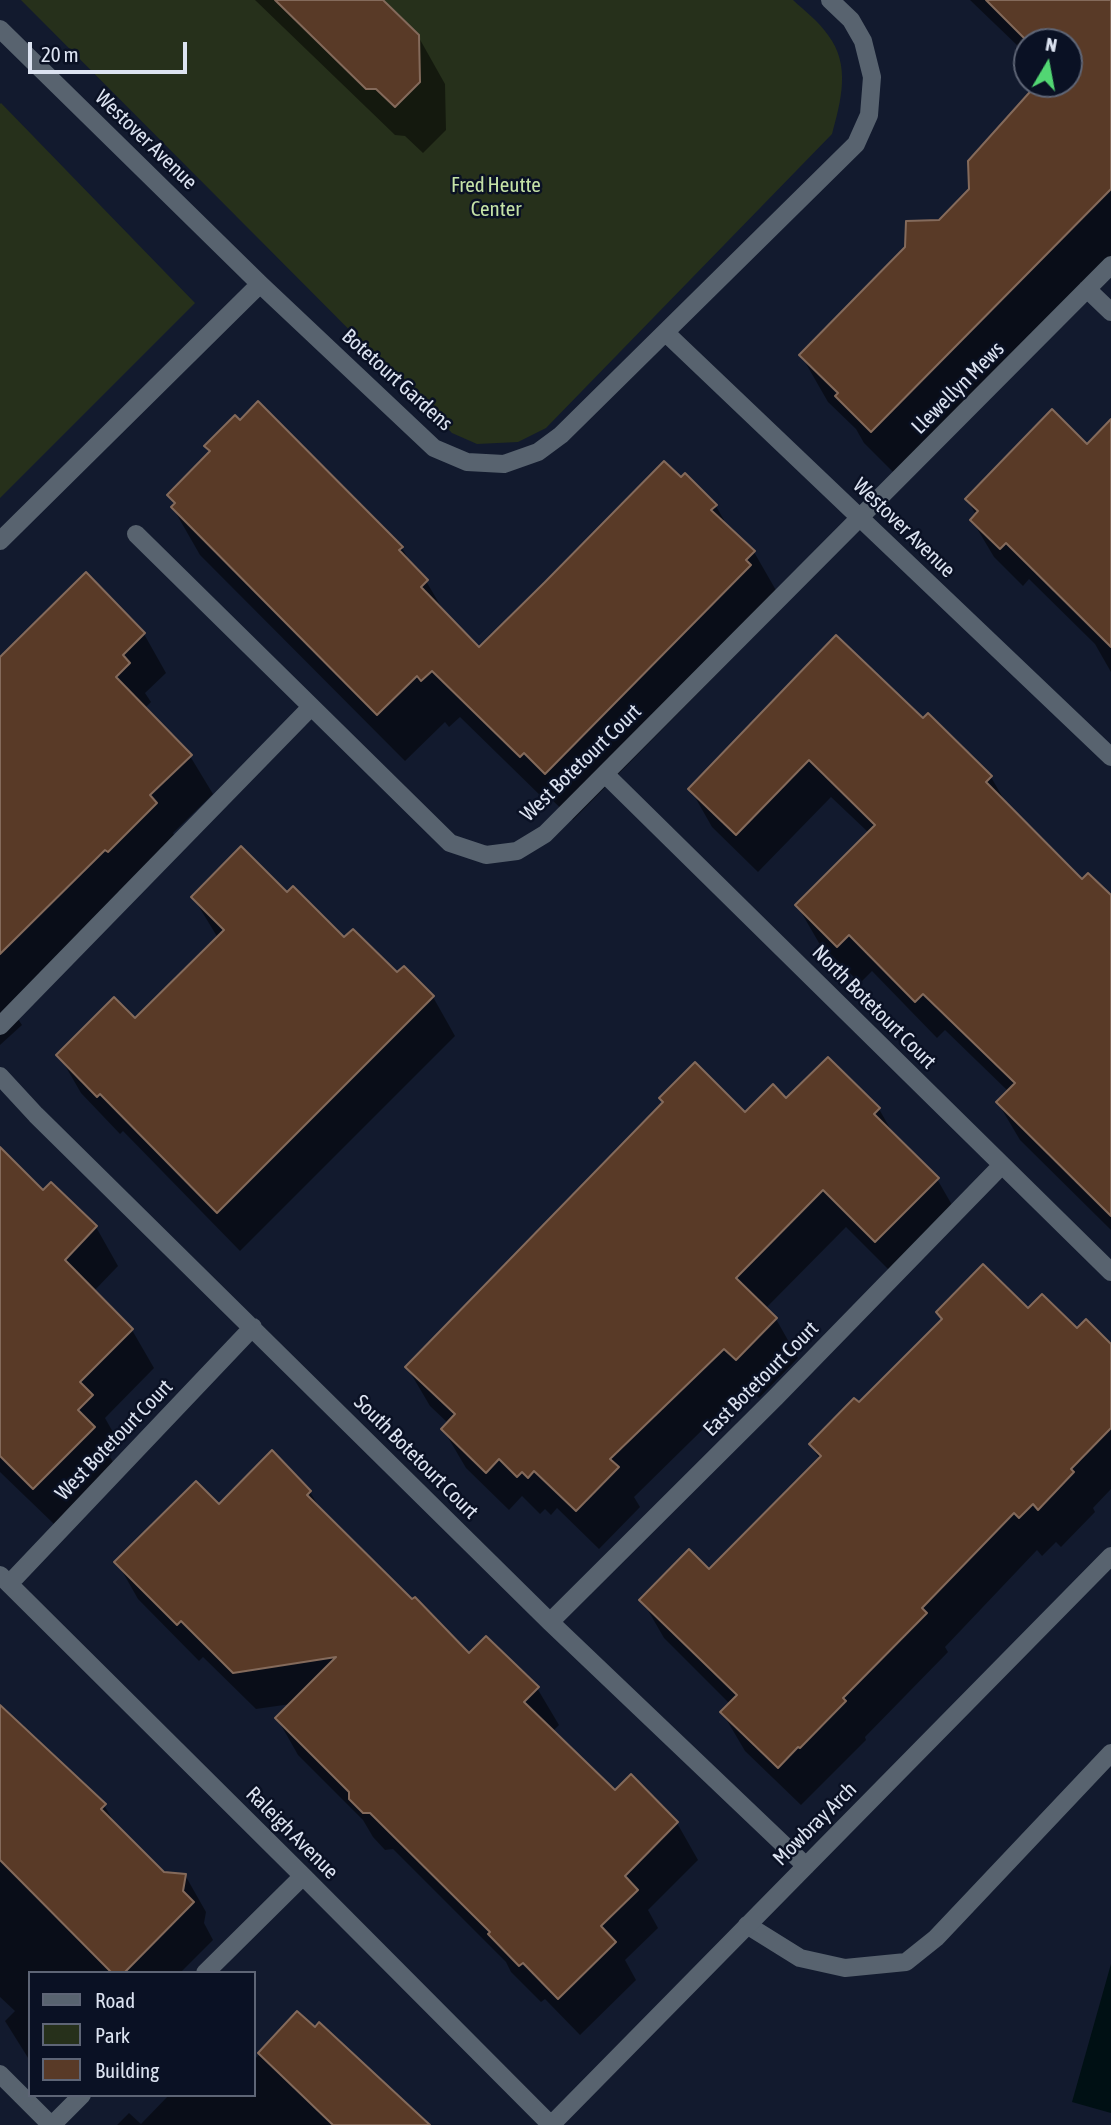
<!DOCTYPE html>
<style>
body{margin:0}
#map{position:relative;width:1111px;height:2125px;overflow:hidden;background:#121a2e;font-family:"Asap Condensed",sans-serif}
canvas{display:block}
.legend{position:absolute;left:28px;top:1971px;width:228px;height:126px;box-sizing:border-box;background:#0a1124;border:2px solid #5e6576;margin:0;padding:9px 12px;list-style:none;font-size:21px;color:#dce3f1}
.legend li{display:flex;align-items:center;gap:14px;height:35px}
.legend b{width:35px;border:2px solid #5e6576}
.north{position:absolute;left:1013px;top:28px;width:70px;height:70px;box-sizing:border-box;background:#0a1124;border:2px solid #5e6576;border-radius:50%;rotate:10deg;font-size:19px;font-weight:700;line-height:28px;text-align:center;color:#dce3f1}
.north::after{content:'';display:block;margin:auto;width:24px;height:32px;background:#52d673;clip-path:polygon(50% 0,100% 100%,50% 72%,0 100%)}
.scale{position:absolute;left:28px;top:42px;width:159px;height:32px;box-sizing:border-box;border:4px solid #dce3f1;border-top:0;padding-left:9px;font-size:21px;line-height:24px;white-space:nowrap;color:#dce3f1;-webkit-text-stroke:5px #0a1124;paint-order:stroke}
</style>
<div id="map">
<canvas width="1111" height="2125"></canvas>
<ul class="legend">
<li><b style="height:9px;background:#58636f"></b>Road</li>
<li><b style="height:19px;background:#26301b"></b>Park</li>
<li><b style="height:19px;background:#593a27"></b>Building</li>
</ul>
<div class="north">N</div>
<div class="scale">20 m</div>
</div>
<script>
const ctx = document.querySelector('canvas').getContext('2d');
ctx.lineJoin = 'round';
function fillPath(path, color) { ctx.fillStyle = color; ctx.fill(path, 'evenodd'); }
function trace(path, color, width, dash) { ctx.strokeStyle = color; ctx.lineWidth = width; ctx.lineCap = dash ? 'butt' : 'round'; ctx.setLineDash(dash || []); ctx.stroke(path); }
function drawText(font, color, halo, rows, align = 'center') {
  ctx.font = font + ' "Asap Condensed",sans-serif'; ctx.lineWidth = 5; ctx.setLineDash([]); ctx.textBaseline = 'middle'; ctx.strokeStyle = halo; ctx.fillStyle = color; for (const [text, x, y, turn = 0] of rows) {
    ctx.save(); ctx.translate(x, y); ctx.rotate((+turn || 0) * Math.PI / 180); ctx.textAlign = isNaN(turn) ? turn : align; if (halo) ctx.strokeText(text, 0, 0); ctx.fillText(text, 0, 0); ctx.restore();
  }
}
fillPath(new Path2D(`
 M21,0h772c12,11 26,22 35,35 23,30 13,66 4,99l-286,294 -28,14 -41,2 -25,-11z
 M1,103l194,200 -195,195v-394z`), '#26301b');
fillPath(new Path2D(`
 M1111,1964v149l-39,-11z`), '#001014');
fillPath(new Path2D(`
 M255,0h125l38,36 27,48 1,46 -23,23 -18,-17 -10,-1z
 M970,0h141v263l-212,215 -35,-35 -8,-14 -28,-27 -27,-47 170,-166 68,-105h30v-42h-42v17l-7,-11z
 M206,446l196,102 11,19 13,14 20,34 33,34 237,-143 13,23 25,23 27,47 -4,14 -204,207 -22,-21 -3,4 -88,-86 -11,10 -4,-5 -40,39 -205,-206 -27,-47 2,-3 -5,-10 40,-42z
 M1088,446l23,11v215l-16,-28 -66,-65 -6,7 -29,-29 -22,-37 4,-5 -9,-16z
 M86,575l58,59 22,39 -21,20 6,9 -7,7 46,47 23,38 -40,39 5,9 -162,174 6,9 -22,20v-385z
 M923,720l68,57 16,28 75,77 29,16v332l-91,-90 -22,-37 11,-11 -64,-62 -8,8 -65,-67 -12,12 -41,-40 -22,-38 72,-72 -38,-36 -73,75 -46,-45 -21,-37z
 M287,894l57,46 53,35 7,-7 29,29 22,39 -215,215 -117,-120 -3,3 -39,-41 -22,-38 76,-35 83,-82 -25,-41z
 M786,1100l93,9 16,28 42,42 22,38 -61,62 -52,-52 -81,82 11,10 22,39 -39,40 -12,-12 -113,111 6,10 -41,42 -42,-41 -6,7 -6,-6 -5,5 -18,-18 -13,14 -43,-42 -23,-39 6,-5 -19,-18 -23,-39 338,-252z
 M0,1149l43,43 53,35 22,39 -24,25 38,39 22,38 -49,50 9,16 -11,11 13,22 -60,59 -56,-54z
 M1028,1310l83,36v143l-18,19 2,4 -34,35 -5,-5 -14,14 -5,-6 -92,97 3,5 -83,85 1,3 -65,65 -56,-54 -23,-39 8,-8 -66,-66 -22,-38 67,-29 111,-111 -9,-15 48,-40 84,-84 -5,-9z
 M310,1492l12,20 147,144 68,32 22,37 -7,7 63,61 16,-16 46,46 21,37 -50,50 10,18 -33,32 11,20 -56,55 -35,-36 -4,3 -30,-30 -5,-10 -113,-113 -8,1 -12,-13 -10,-17 -65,-65 -21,-37 14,-14 -35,5 -53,-52 -4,4 -61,-62 -21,-37 102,-56z
 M0,1709l104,96 13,22 46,47 22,1 21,37 -2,11 9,17 -33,33h-150v88l-25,-40 10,-10 -15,-14z
 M297,2014l122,111h-302l12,-12 12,11 28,-29h85v-35z`), '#0007');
const building = new Path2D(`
 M275,0h108l36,35 1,47 -25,25 -19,-18h-10z
 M986,0h125v189l-240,243 -36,-36 3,-3 -39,-38 106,-108 1,-26 33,-1 30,-31 -1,-28 69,-77h32v-42h-41z
 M258,401l145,146 -4,3 29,30 -7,7 58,60 66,-65 119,-121 17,16 4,-4 32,32 -6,5 44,41 -9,9 5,5 -206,209 -21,-21 -4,4 -88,-86 -11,10 -4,-5 -40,39 -206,-208 4,-4 -8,-8 43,-44 -6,-5 31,-31 5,5z
 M1052,409l35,35 24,-25v228l-105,-104 -6,6 -30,-29 8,-9 -13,-12z
 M86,572l59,61 -22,22 7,8 -14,14 76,78 -42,40 7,8 -49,49 -3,-2 -105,104v-297z
 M836,635l87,83 5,-5 64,63 -6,6 96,97 6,-6 23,22v321l-115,-114 19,-19 -92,-89 -8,8 -66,-67 -12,12 -42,-42 80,-80 -66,-65 -73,75 -48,-46z
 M241,846l46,46 6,-6 51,51 9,-8 44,43 7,-6 30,30 -217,217 -117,-119 -3,3 -41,-42 58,-58 21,21 89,-88 -33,-33z
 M828,1057l52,51 -6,6 65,64 -64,64 -52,-52 -87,88 41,40 -41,42 -12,-11 -114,110 9,8 -43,44 -42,-40 -6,7 -6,-6 -5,5 -18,-18 -13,14 -45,-44 14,-15 -50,-47 258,-265 -4,-4 36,-36 50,50 28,-28 13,14z
 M0,1147l43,43 8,-8 46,44 -32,34 68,69 -53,53 13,13 -15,15 17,17 -62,62 -33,-33z
 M983,1264l45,44 14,-14 35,34 9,-9 25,25v84l-40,41 3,3 -36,38 -5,-6 -14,14 -5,-5 -92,95 5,5 -84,85 3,3 -46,47 -2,-1 -20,21 -58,-56 17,-17 -98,-95 50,-51 20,20 112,-113 -12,-12 45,-46 5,4 83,-83 -6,-7z
 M272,1450l39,41 -4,4 105,104 3,-2 54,56 17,-17 53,51 -15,15 91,88 16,-16 47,48 -53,54 13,14 -37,36 15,16 -58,57 -35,-36 -4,3 -31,-32 2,-2 -120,-119h-7l-14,-14v-7l-74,-74 61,-61 -103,16 -52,-52 -4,4 -63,-63 82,-81 23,23z
 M0,1705l106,99 -5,5 63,63 22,2 -3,17 11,11 -70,71h-12l-112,-113z
 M297,2011l18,16 4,-5 111,103h-97l-75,-72z`);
fillPath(building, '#593a27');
trace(building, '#846a5b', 2);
trace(new Path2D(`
 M747,1925l53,33 45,10 61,-6 30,-24 175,-185`), '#58636f', 18);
trace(new Path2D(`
 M0,29l260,255 174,164 33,14 37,2 34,-12 23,-17 295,-291 13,-29 3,-38 -9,-36 -12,-21 -21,-20
 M1087,289l24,23
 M666,333l445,424
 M136,534l314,309 36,12 31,-4 28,-17 566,-569
 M0,541l260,-257
 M605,774l506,498
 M0,1026l311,-319
 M0,1076l36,39 514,507 256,244
 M0,1575l303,301 248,249
 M9,1584l244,-257
 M550,1622l226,-225 226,-232
 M205,1973l98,-97
 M0,2074l51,51
 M52,2125l30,-30
 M551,2125l560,-569`), '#58636f', 18);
drawText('21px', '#dce3f1', '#0a1124', [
 ["Westover Avenue",146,140,44],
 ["Botetourt Gardens",397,380,42],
 ["Llewellyn Mews",958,388,-45],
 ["Westover Avenue",904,528,44],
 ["West Botetourt Court",581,763,-44],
 ["North Botetourt Court",874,1007,45],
 ["East Botetourt Court",761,1379,-45],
 ["West Botetourt Court",114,1440,-46],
 ["South Botetourt Court",416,1457,45],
 ["Mowbray Arch",815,1824,-45],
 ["Raleigh Avenue",292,1833,45]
]);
drawText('21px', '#c5e2a7', '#0a1124', [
 ["Fred Heutte",496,185],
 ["Center",496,209]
]);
</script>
